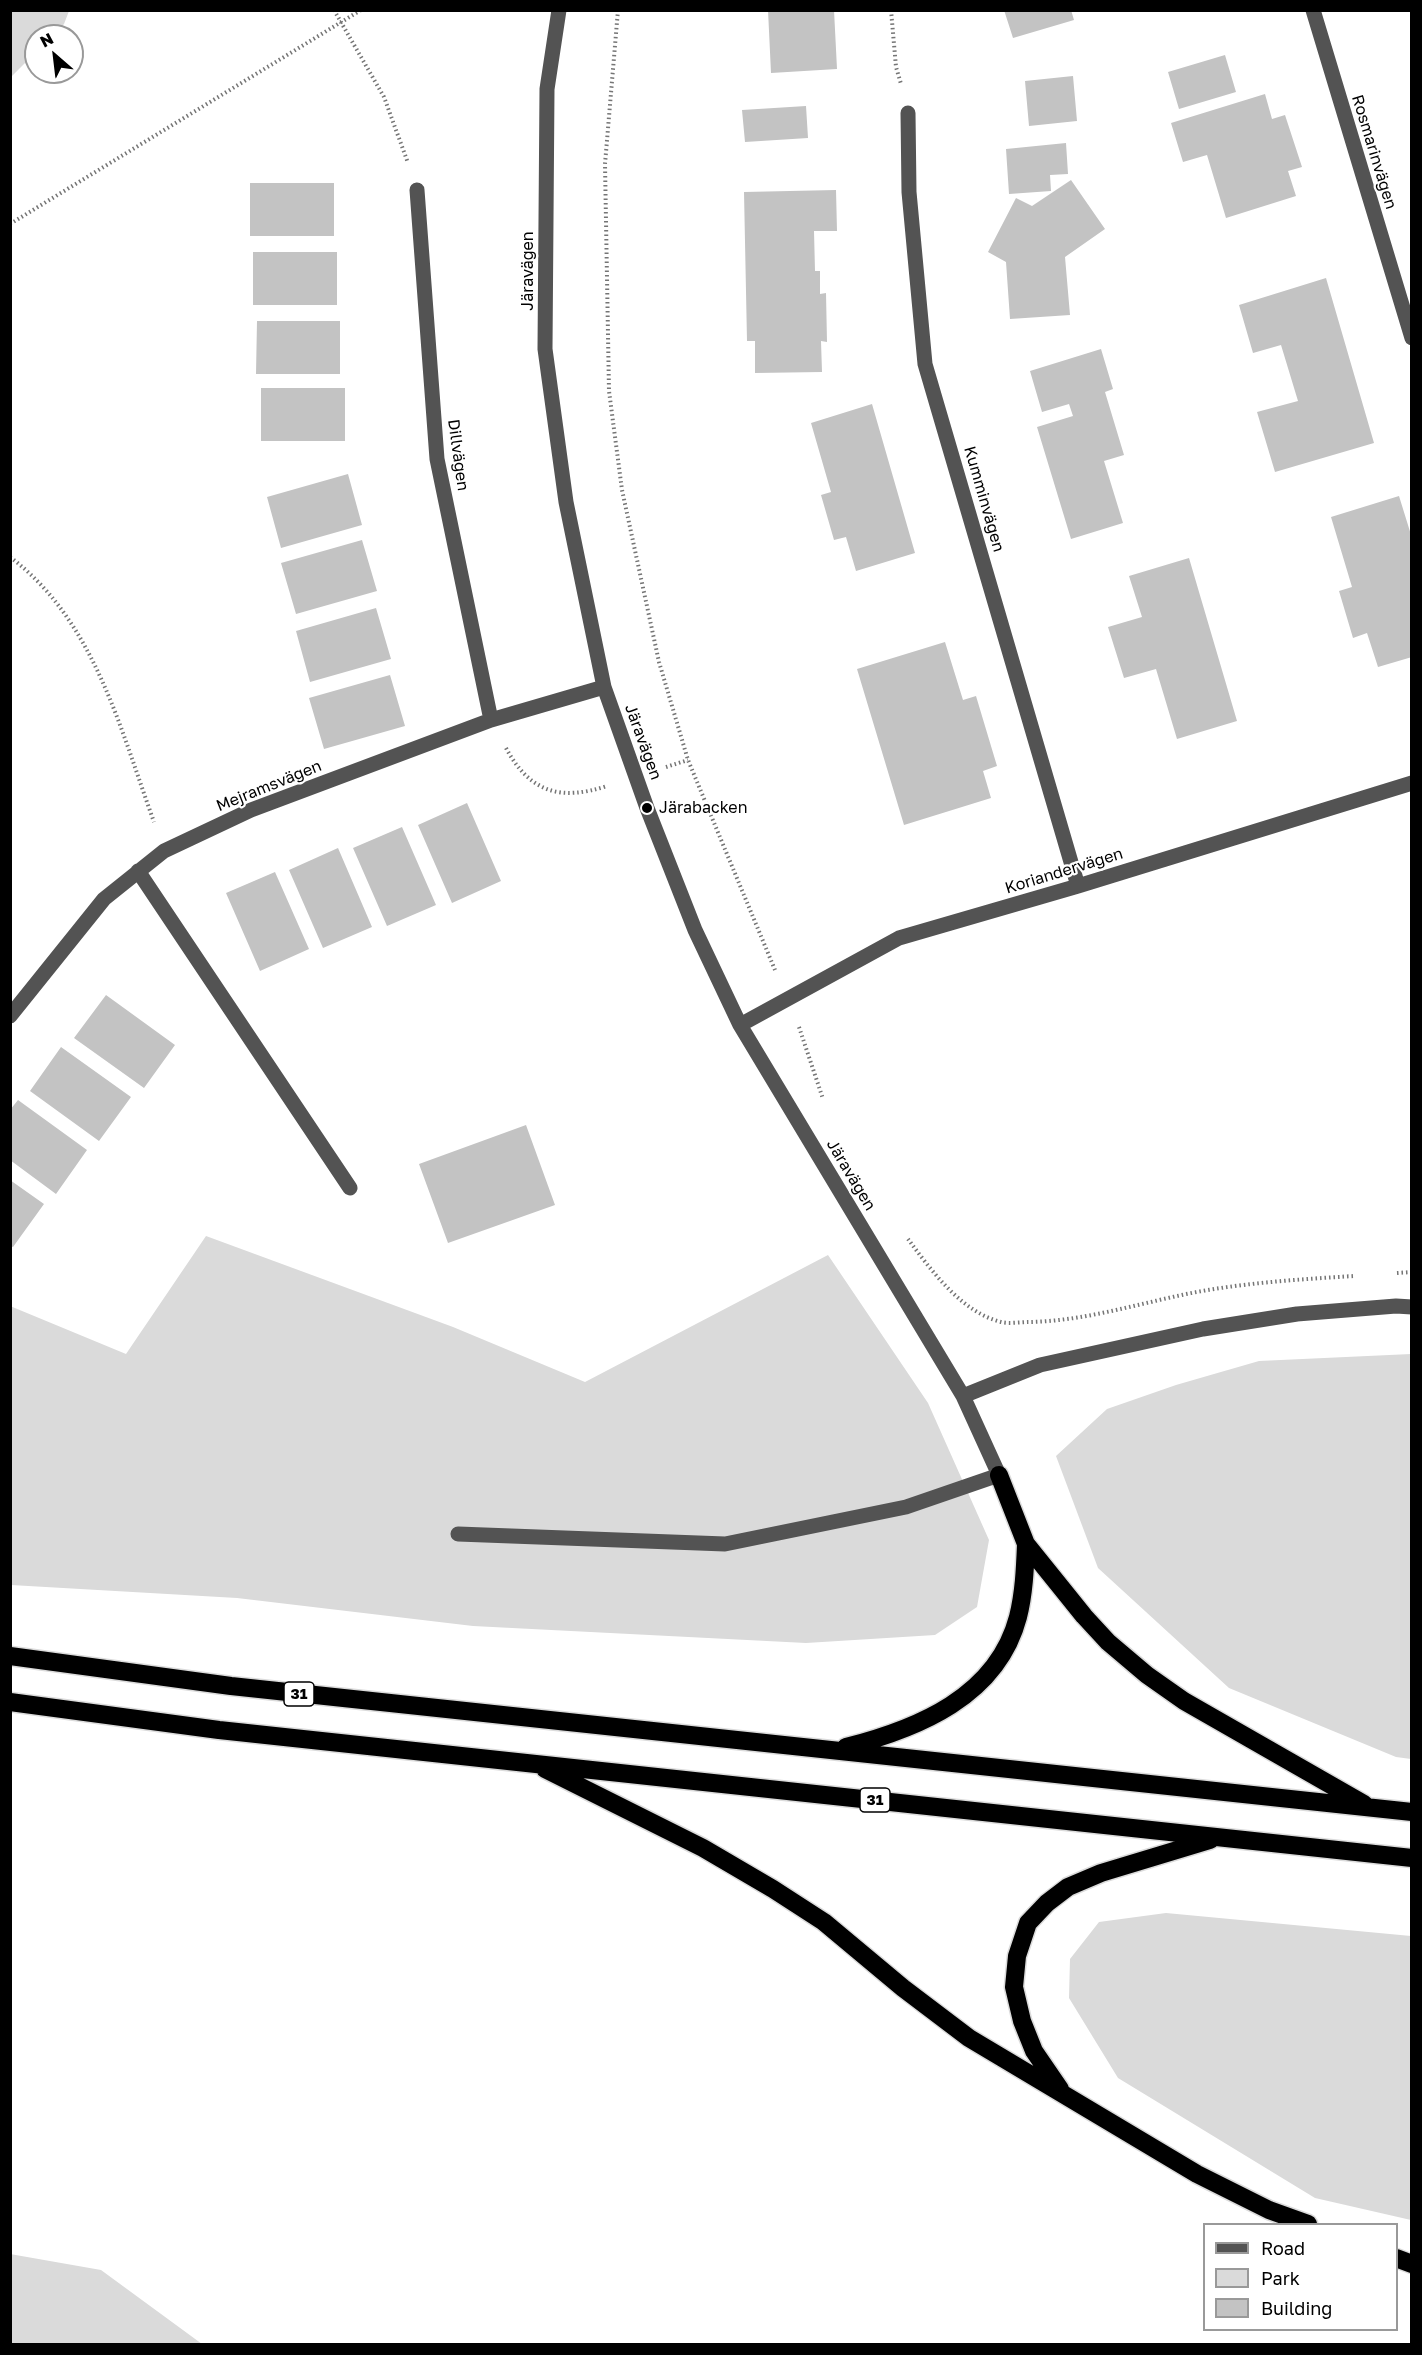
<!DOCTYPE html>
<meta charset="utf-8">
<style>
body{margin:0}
#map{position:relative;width:1422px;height:2355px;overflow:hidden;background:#fff;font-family:"Golos Text",sans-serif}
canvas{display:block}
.frame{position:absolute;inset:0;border:12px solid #000;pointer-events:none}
.legend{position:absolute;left:1203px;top:2223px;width:195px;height:108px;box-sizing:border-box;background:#fff;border:2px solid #999;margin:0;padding:8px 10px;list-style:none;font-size:18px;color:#000}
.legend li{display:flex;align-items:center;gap:12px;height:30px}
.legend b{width:30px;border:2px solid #999}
.north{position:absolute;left:24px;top:24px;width:60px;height:60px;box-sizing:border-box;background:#fff;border:2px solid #999;border-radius:50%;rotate:332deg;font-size:16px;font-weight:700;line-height:24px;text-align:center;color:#000}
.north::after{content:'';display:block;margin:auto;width:21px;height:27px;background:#000;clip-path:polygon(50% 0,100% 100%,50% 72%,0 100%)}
</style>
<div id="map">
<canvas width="1422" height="2355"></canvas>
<div class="frame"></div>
<ul class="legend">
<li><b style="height:8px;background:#535353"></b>Road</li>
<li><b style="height:16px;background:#dadada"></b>Park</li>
<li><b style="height:16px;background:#c3c3c3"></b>Building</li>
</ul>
<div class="north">N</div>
</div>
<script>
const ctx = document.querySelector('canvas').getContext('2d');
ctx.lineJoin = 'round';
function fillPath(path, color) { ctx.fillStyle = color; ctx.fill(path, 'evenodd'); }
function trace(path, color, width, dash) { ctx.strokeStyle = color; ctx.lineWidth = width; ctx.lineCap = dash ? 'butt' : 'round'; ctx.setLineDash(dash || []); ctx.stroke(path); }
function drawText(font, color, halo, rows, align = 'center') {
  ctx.font = font + ' "Golos Text",sans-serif'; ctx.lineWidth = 4.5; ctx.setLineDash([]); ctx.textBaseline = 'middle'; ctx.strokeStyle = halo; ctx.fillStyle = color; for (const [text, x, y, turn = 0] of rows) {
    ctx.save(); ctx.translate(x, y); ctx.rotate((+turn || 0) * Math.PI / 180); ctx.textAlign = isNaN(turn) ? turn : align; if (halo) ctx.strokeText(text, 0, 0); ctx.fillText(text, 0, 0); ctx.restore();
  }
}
fillPath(new Path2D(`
 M11,10l58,1 -5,13 -12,12h-16v16l-25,25z
 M206,1236l247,91 132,55 243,-127 100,148 61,137 -12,67 -42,28 -129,8 -333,-17 -236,-28 -226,-13 -1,-279 116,48z
 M1411,1354h1l-1,405 -15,-2 -167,-69 -131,-120 -42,-112 51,-47 69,-24 83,-24z
 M1166,1913l245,23v284l-96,-22 -197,-120 -49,-80 1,-39 29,-37z
 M10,2254l91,16 101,74h-191z`), '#dadada');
fillPath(new Path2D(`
 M768,10h66l3,59 -66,4z
 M1004,10h67l3,10 -61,18z
 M1225,55l11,37 -57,17 -11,-37z
 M1073,76l4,45 -48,5 -4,-45z
 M1265,94l7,25 13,-4 17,52 -14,4 8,25 -70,22 -19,-63 -24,7 -12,-39z
 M806,106l2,32 -63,4 -3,-32z
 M1066,143l2,31 -18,1 1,16 -42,3 -3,-45z
 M1071,180l34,49 -40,28 5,58 -60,4 -4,-57 -18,-10 28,-54 16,8z
 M250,183h84v53h-84z
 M836,190l1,41h-23l1,40h5v23l6,-1 1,49 -6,-1 1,31 -67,1v-32h-8l-3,-149z
 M253,252h84v53h-84z
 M1326,278l48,165 -99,29 -18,-60 41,-11 -17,-56 -28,8 -14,-48z
 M257,321h83v53h-84z
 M1101,349l12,40 -8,3 19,63 -20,6 19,62 -52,16 -34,-112 36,-11 -4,-12 -27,8 -12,-41z
 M261,388h84v53h-84z
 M872,404l43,149 -59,18 -10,-34 -12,3 -13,-45 10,-3 -20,-69z
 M348,474l14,51 -81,23 -14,-51z
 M1399,496l13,42v119l-34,10 -11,-34 -14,5 -14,-47 13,-4 -21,-70z
 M362,540l15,51 -81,23 -15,-51z
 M1189,558l48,163 -60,18 -21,-70 -32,9 -16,-51 34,-10 -13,-41z
 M376,608l15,51 -81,23 -14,-51z
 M945,642l18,58 13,-4 21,70 -14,5 8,27 -87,27 -47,-156z
 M390,675l15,51 -81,23 -15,-51z
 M467,803l34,78 -49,22 -34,-78z
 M402,827l34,78 -49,21 -34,-78z
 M338,848l34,79 -49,21 -34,-78z
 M275,872l34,77 -49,22 -34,-78z
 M106,995l69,50 -31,43 -70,-50z
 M61,1047l70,50 -32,44 -69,-50z
 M18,1100l69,50 -31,44 -46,-34v-50z
 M526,1125l29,80 -107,38 -29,-79z
 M10,1180l34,24 -31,43 -3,-1z`), '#c3c3c3');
const highway = new Path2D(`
 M999,1475l27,69 58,72 24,26 39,33 37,26 180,103
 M10,1656l221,30 1181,126
 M10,1702l209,28 1193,128
 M846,1747c71,-18 151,-50 172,-130 6,-24 7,-48 8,-73
 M545,1769l158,79 70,41 51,33 79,66 66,50 228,136 72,36 39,14
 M1060,2089l-26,-38 -12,-30 -8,-34 3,-31 11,-33 19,-20 21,-16 33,-14 109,-33
 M1396,2258l16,6`);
trace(highway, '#dbdbdb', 21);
trace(new Path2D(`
 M334,10l50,87 24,66
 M618,10l-13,154 4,227 13,99 37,172 29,98 87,210
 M891,10l5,57 5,17
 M10,224l351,-214
 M10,557c84,63 110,171 144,265
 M506,748c24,45 55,53 101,38
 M666,767l22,-7
 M799,1027l24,72
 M908,1239c23,31 53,73 93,83 8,2 19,0 28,0 61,-1 119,-22 179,-32 48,-8 97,-11 146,-14
 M1397,1273l15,-1`), '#757575', 4, [1.5, 3]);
trace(new Path2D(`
 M1313,10l99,328
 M908,113l1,79 16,172 153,522
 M417,190l20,269 54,261
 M138,871l212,317
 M10,1016l94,-117 60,-48 87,-41 240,-90 113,-33
 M740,1025l159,-87 179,-52 334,-103
 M963,1396l77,-31 163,-36 94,-15 99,-8 16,1
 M458,1534l267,10 181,-37 93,-32 -36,-79 -223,-371 -45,-95 -48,-122 -43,-121 -38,-185 -21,-153 2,-260 12,-79`), '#535353', 15);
trace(highway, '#000', 18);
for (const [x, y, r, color] of [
 [647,808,6,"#000"]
]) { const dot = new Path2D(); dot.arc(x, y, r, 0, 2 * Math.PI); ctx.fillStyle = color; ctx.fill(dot); trace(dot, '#fff', 2); }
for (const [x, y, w] of [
 [299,1694,30],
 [875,1800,30]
]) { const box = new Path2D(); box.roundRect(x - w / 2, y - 12, w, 24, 4.5); ctx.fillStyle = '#fff'; ctx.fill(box); trace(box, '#000', 1.5); }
drawText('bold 15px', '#000', null, [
 ["31",299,1694],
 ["31",875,1800]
]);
drawText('16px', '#000', '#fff', [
 ["Rosmarinvägen",1374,152,73],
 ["Järavägen",528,271,-90],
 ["Dillvägen",458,455,82],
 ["Kumminvägen",984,499,74],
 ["Järavägen",643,742,70],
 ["Mejramsvägen",269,786,-22],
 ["Koriandervägen",1064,871,-17],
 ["Järavägen",851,1175,59]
]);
drawText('16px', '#000', '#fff', [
 ["Järabacken",659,808]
], 'left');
</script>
